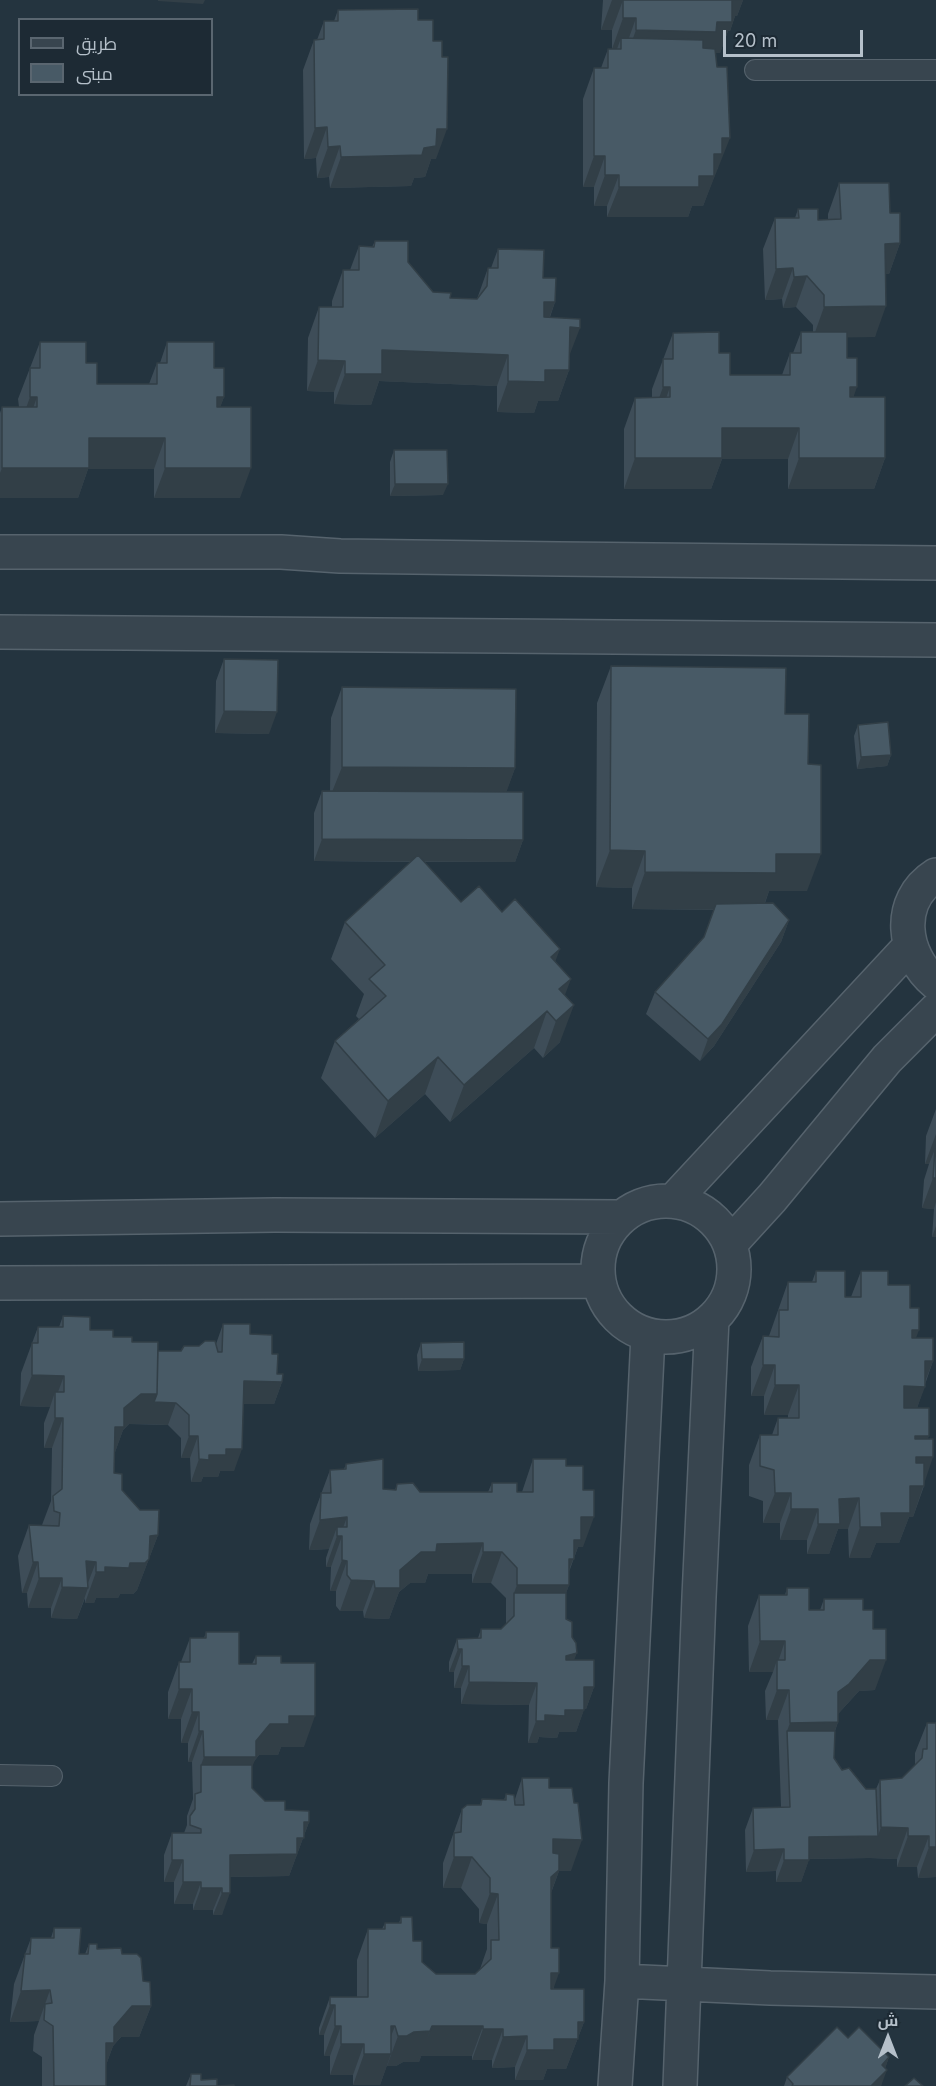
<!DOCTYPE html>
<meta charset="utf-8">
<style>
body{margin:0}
#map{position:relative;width:936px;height:2086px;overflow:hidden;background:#24343f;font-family:Inter,Cairo,sans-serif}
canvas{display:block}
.legend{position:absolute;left:18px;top:18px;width:195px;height:78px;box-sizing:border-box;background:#1d2a34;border:2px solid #5a6670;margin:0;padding:8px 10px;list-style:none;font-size:18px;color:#b5c0ca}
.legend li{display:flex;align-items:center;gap:12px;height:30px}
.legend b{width:30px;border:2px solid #5a6670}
.north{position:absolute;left:858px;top:2008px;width:60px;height:60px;-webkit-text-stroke:4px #1d2a34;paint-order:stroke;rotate:0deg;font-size:16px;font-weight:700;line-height:24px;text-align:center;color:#b5c0ca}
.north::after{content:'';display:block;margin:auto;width:21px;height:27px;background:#b5c0ca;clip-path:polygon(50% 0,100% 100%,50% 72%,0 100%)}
.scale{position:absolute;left:723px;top:30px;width:140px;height:27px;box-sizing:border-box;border:3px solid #b5c0ca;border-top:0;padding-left:8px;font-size:18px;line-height:21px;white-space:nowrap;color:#b5c0ca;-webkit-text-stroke:4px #1d2a34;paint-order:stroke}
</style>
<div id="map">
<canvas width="936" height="2086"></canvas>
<ul class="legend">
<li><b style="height:8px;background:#38454f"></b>طريق</li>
<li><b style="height:16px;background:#485a66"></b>مبنى</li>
</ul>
<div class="north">ش</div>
<div class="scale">20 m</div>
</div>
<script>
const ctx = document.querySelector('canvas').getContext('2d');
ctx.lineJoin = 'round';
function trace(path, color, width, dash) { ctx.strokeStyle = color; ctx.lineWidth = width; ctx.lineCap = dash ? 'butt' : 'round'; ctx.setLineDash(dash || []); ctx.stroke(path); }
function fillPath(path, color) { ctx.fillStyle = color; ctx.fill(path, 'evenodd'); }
const service = new Path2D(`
 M755,70h181
 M0,1775l52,1`);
const minor = new Path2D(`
 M0,552h281l59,4 220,3 376,4
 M0,632c312,1 624,6 936,8
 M936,875c-41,26 -34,80 0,108
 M673,1201l237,-255
 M598 1269a68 68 0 1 1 136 0a68 68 0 1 1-136 0Z
 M0,1219l275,-4 347,2
 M730,1244l42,-46 115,-139 49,-49
 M0,1283l599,-2
 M622,1981l148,7 166,4
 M615,2086l7,-105 4,-198 22,-448
 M680,2086l19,-489 13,-278`);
trace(service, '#56636d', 22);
trace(minor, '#56636d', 36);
trace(service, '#38454f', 20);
trace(minor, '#38454f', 33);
fillPath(new Path2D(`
 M603,0h140l-6,16h-2l-5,15h-2l-8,22h-4l2,116h-1l-14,37h-11l-4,11h-81v-11h-13v-19h-11v-88l11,-31h7l7,-19h4v-19h-11z
 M338,10l80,10 15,21 3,118h-5l-6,18 -11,1 -3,8 -81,2 -1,-11 -12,1 -1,-20 -12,1 -1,-89 11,-30h3l7,-19h10z
 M839,183l51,30 10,30 -11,31h-3l-11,63h-28v21l7,39 31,61 -11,31h-86v-30h-66l-11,30h-87v-60l11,-31h17v-9l21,-56 46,20 11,22h52l8,-22h3l8,-21h12v-7l-17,-18 -13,1 -1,-9 -17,1 -2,-51 12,-31h20l3,-9 20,11 10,-1v-5z
 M375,241l33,21 25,30 17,6 27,1 11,-31h3l7,-19 45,29 12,24 -5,15 19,39v14l-11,31h-20l-4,12 -37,-1v-26l-118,-5 -8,24 -37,-1v-12l-27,-1 1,-53 11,-31h13v-6l11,-31h7l9,-24 13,1z
 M40,342l46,21 11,21h52l8,-21h3l7,-21 47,26 10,29 -4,10 20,91h-86v-29h-66l-10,29h-78v-85l2,-6h17l-1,-8z
 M394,450l49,45 -53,1v-34z
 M224,659l45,75 -54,-1 1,-52z
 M611,666l174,48 22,177h-38l-4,12 24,17 -8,22 -67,104 -14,15 -54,-47 9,-22 49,-55 10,-27 -82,-1v-21l-36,-1 1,-184z
 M342,687l173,81 -9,24 17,48 -8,22h-91l37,40 41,10 53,50 10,33 -5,47 -17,16 -9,-10 -84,74 -25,-28 -50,44 -54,-60 14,-37 24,-22 -3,-3 8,-22 -33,-35 14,-37 66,-60 -97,-1v-48l8,-22h8l1,-73z
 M858,725l33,30 -4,11 -30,3 -3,-33z
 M936,1109v128h-4l2,-28 -12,-1 2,-28 5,-16h-4l1,-28z
 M816,1271l29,26h6l10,-26 27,14 22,23 6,30 17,23 -16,47 12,28 -2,3 -3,47 -11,31h-4l-10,26h-23l-6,15h-21l-1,-29h-10l-9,25h-22v-14h-27v-17h-17v-22l-14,-5v-31l11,-30h12l6,-17h10v-3h-24v-19h-13v-29l12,-31h6l19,-54h24z
 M63,1316l27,14 68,21h23l18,-5 17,-2 7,-20 27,10 22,20 5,20 5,8 -8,22h-30l-10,67h-14l-2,6h-15l-2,5h-10l-1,-24h-9v-20l-13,-13 -39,-1 -6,6 -8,22 -1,21 8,17 36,45 -21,55 -4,4h-13l-2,4h-22l-2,5h-9v-5l-8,21 -26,-1v-10h-23l-1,-15h-5l-4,-37 11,-31h13l9,-24 1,-53h-8v-25l6,-16 -30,-1 1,-33 17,-46h21z
 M421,1343l43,16 -4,11 -42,1 -1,-16z
 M533,1459l33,7 17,81h-5l-9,25v13l-3,8v26l6,18 2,23 20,27 -8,22h-2l-8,23h-17l-2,6 -18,-1 -2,6h-9l1,-38 -68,-1v-16h-7v-16h-5v-10l8,-23 21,-1 3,-9h20l5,-5v-26l-15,-15h-19v-9h-44l-3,9h-15l-11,9 -10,27 -25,-1 -1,-7h-23l-4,-5v-15h-6l1,-24h-5v-9l3,-9 -20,1 1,-26 20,-54 14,-1 2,-5 37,25 12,1 2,-6 23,8h68l4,-9 25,9h5z
 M787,1588l22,22h11l4,-11 39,11 10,19 2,61 -16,1 -21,23v8l-3,9 -1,27 8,12 24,19h10l4,-9 22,-2 13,-13v-12l12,-30h9v154l-18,1 -1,-11h-20v-8l-27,-1 -61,1 -8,23h-25v-11l-30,1 -1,-42 8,-22 28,-1 -3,-87h-12l-1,-29 8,-19h-24l-1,-46 11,-31h26z
 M206,1632l33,32h13l4,-8 25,7 23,84h-23l-3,8h-19l-4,5 -3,5v23l13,13 44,21 -20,54 -59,1 -8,38h-9v-5h-20v-6h-19v-22h-10v-27l8,-22h12l3,-8v-9l6,-17 -1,-37h-4v-19h-7v-24h-13v-27l11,-30h2l9,-24h14z
 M522,1778l27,10 22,83h-12l-8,22v55l3,41 30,33 -18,47h-19l-4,11h-28v-13l-23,1v-8h-20v-4h-51l-2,6h-16l-7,4h-9v-1l-7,20h-27v-10h-23v-19h-6v-21h-5v-7l11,-31h27v-37l11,-31h14l3,-6h14l2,-6 21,45 14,12h39l5,-5 7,-20v-25l-8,-1v-14l-18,-21h-18v-25l19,-54 18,-4 2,-6 22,1 2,-6 9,5z
 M54,1928l25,26h6l4,-10 8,5 25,5 21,27 8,25 -12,31h-18l-8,9 -7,19v21h-64v-29l-9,-6 1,-16 5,-14 -29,1 4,-38 17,-46h20z
 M848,2038l41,19 -4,11 -4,18h-97l3,-9z
 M191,2074l10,6 16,6h17h-48z`), '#3e4d58');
fillPath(new Path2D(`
 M158,0h47l-2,4 -45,-3z
 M612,0h11l-11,30h-11z
 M732,0h11l-6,16h-2l-5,15h-2l-8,22h-11l-84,7 11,-30z
 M623,18h13l-11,31 -4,-11 -4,11h-5z
 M327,127l-11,31 -12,1 11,-31z
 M437,129h10l-11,30h-5l-6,18 -11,1 -3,8 -81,2 11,-31 83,-9z
 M722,138h8l-27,68h-11l-4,11h-81l12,-30 80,-11 15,-22z
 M340,146l-11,31 -12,1 11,-31z
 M594,156h11l-11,31h-11z
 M605,175h14l-12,31h-13z
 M900,243l-11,31h-15l11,-30z
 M793,268l-11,31 -17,1 11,-31z
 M807,276l-11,31 -13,1 11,-31z
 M544,302h11l-11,30z
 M886,306l-11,31 -62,1 11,-31z
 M570,327l10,1 -12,31z
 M382,350l126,5 -11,31 -118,-5 -8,24 -37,-1 11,-30z
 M318,360l27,1 -11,31 -27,-1z
 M545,370h24l-11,31h-20l-4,12 -37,-1 11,-31z
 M663,387h7l-11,31h-7z
 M850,387h7l-11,31z
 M30,397h7l-11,31h-7z
 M217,397h7l-11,30z
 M722,428h77l-11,31h-66l-11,30h-87l11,-31z
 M89,438h76l-11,31h-66l-10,29h-78v-25l2,-5z
 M799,458h86l-11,31h-86z
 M165,468h86l-11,30h-86z
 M395,484h53l-5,11 -53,1z
 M224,711l53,1 -8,22 -54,-1z
 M891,755l-4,11 -30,3 4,-12z
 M342,767l173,1 -11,31 -174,-2z
 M322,839l201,1 -8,22 -201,-1z
 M610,850l35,1 -13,37 -36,-1z
 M776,854h45l-14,37h-38l-7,19 -130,-1 13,-37z
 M789,920l-8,22 -67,104 -14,15 8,-22z
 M560,949l-14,37 5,-29z
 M571,979l-14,37 2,-27z
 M574,1005l-14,37 -17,16 13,-37z
 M547,1011l-13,37 -84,74 14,-37z
 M438,1057l-13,37 -50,44 13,-37z
 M936,1134v30l-1,-15 -6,15h-4z
 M933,1178h3v24l-2,7 -12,-1z
 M936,1226v11h-4z
 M912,1330h7l-11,30z
 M422,1359h42l-4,11 -42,1z
 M925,1361h8l-10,26h2l-12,31 -20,-1 11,-31z
 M763,1365h12l-11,31h-13z
 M32,1375l32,1 -9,24v-8l-5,15 -30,-1z
 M244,1381l38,1 -8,22h-38z
 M775,1385h24l-11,30h-24z
 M141,1394h16l-11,30h-17l-6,6 -10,28 2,-31 9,-19z
 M154,1402l22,1 -8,22 -22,-1z
 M55,1418h8l-11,30h-8z
 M189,1436h9l-8,22h-9z
 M915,1436h14l-8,21h12l-20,60h-4l-10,26h-23l-6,15h-21l11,-31 21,-14z
 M226,1449h16l-8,22h-14l-2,6h-15l-2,5h-10l8,-23z
 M775,1493h16l-11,30h-17z
 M859,1498l-11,31h-10l-9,25h-22l11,-30 21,-25z
 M791,1509h27l-11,31h-27z
 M347,1517l-7,19h2l-11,31h-5l11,-31v-9l-8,22 -20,1 11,-30z
 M581,1517h13l-11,30h-5l-9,23 -5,15h5l-11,30 -44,-22 3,-8z
 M158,1535l-21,55 -4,4h-13l-2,4h-22l-2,5h-9l11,-31 9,-5 25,-4 20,-27z
 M483,1543l-11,31h-44l-3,9h-15l-11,9 -10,27 -25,-1 11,-30 46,-36 16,-8z
 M483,1552h19l-11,31h-19z
 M342,1560l5,1 -11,30h-6z
 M86,1561l10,1 -10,26h2l-11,31 -26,-1 11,-31z
 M33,1562h5l-11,31h-5z
 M39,1578h23l-11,30h-23z
 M351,1580l23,1 -11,30h-23z
 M760,1641h25l-8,24v-5l-4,12h-24z
 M458,1649h4l-8,23h-5z
 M577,1653l-9,22 -10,4 8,-23z
 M870,1660h16l-11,30 -16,1 -22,24 1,7 -11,31 -40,-22 3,-8 48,-31z
 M462,1666h7l-8,22h-7z
 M469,1682l68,1 -8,22 -68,-1z
 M584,1687h10l-8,22h-10z
 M179,1689h13l-11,30h-13z
 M777,1690h12l-11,30h-12z
 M565,1710h19l-8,22h-17l-2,6 -18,-1 -2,6h-9l8,-22 9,-6z
 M192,1712h7l-11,31h-7z
 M289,1716h26l-11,31h-23l-3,8h-19l-4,5 -11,27 -43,-22 3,-8 52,-16 14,-17z
 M199,1731h4l-11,31h-4z
 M304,1822h5l-20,54 -67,1 8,-22z
 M881,1827l27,1 -11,31 -27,-1 -70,1 9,-22 69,-1z
 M908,1836h21l-12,31h-20z
 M553,1839l29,1 -11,31h-12l-11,29 -6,-30z
 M929,1847h7v30l-18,1z
 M784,1849l-8,22 -30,1 8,-22z
 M454,1857h18l-11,31h-18z
 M172,1860h11l-9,22h-10z
 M784,1860h25l-8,22h-25z
 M183,1882h18l-8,22h-19z
 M201,1888h21l-9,22h-20z
 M222,1893h8l-8,22h-9z
 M490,1893l8,1 -11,30 -8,-1z
 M551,1973h8l-11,31z
 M50,1990l-11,31 -29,1 11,-31z
 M330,2005h5l-11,30h-5z
 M132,2006h19l-12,31h-18l-8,9 -10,27 3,-30 8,-16z
 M578,2022h6l-18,47h-19l-4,11h-28l12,-30 27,-11z
 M335,2026h6l-11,30h-6z
 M391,2026h4l-11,28h7l-11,31h-27l11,-31z
 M432,2026h51l-11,30h-51z
 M483,2029h20l-11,31h-20z
 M430,2031l-11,31h-16l-7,4h-9l11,-30 16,-4z
 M527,2036l-12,31 -23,1 11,-31z
 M341,2044h23l-11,31h-23z
 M889,2057l-6,18 4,-5 -6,16h-10l11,-21z`), '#323f47');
const building = new Path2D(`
 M623,0h118h-9v22h-15l-1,10 -80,-2v-12h-13z
 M418,9v11h15v21h9v16h6l-1,72h-10l-1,17 -12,2 -2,7 -81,2 -1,-11 -12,1 -1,-20 -12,1 -1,-88 10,-1v-18h14v-11z
 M621,38l82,2v8l12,1 2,18h10l3,71h-8v16h-8v22h-15v11h-80v-12h-14v-19h-11v-88h14v-19h13z
 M839,183h50l1,30h10v30l-15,1 1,62 -62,1v-12l-17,-19 -13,1 -1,-9 -17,1 -1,-51h24l-1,-9h20v11l23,-1z
 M375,241h33v21l25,30 18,1 -1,5 27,1 10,-13 1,-18h10v-19l46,1 -1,28h13l-1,24h-11v15l36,2v9l-10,-1 -1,43h-24v12l-37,-1v-26l-126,-5v24h-37v-13l-27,-1 1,-53h24v-37h16v-24l15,1z
 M719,332v21h11v22h60v-22h11v-21h46v26h10v29h-7v10h35v61h-86v-30h-77v30h-87v-60l35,-1v-10h-7v-28h10v-26z
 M40,342h46v21h11v21h60v-21h10v-21h47v26h10v29h-7v10h34v61h-86v-30h-76v30h-87v-61h35v-10h-7v-29h10z
 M394,450h53l1,34h-53z
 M224,659l54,1 -1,52 -53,-1z
 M611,666l175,2 -1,46h24l-1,50 13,1v89h-45v19l-131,-1v-21l-35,-1z
 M342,687l174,2 -1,79 -173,-1z
 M888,722l3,33 -30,2 -3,-32z
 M322,791l201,1v48l-201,-1z
 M418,855l43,47 18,-16 23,26 13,-13 45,50 -9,8 20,22 -12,10 15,16 -18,16 -9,-10 -83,74 -26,-28 -50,44 -53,-60 51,-45 -17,-17 16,-14 -40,-43z
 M773,903l16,17 -67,104 -14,15 -53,-47 49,-55 12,-33z
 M935,1149h1v29h-3z
 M816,1271h29v26h16v-26h27v14h22v23h9v22h-7v8h21v23h-8v26l-21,-1v22h25v28h-14v3h18v18h-17v6h8v23h-14v27h-29l1,14h-22l-1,-29 -20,1 1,25h-22v-15h-27v-16h-16l-1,-23 -14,-4v-31h18v-17h21v-33h-24v-20h-12v-29l16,1v-27h9v-28h28z
 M63,1316l27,1v13h23v7h19v5h26l-1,52h-16l-17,14v19h-9l-1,46 8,1v16l18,20h19l-1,25 -8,1 -1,23 -4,4h-15l-1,5 -24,-1v5h-9v-10l-10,-1 2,27 -26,-1v-9h-23l-1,-16h-5l-4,-37 30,1 1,-13 -6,-2 -1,-15 9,-7 1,-71h-8v-26h9v-16l-32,-1v-32h6v-16h25z
 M223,1324h27v10l22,1v19h6l-1,20h6l-1,8 -38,-1 -2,68h-16v6h-17v5l-10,-1 -1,-23h-9v-21l-13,-12 -22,-1 3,-8 1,-43h23l3,-5h15l6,-5h10l3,11h4z
 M464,1342v17h-42l-1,-16z
 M383,1459v30l13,1 1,-6 16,-1 7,9h72v-9h25v9h16v-33h33v7h17v24h11v27h-13v23h-7v19h-5v26h-52v-17l-15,-16h-19v-9l-46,1 -1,8h-15l-21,18v18h-25l-1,-7 -23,-1 -4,-5v-14l-5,-1v-24h-5v-9h10v-10l-27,3 1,-27h10l-1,-23 16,-1v-5z
 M787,1588h22v22h15v-11h39v11h10v19h13v31h-16l-21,24 -11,8v30l-48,1 -1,-33h-12v-30h8v-19h-25l-1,-46h28z
 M514,1593h52v26l6,3v15l4,6 1,10 -11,3v4h28v27h-10v23h-19v6l-20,-1v6h-9l1,-38 -68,-1v-16h-7v-17h-4l-1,-10 24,-1v-9h20l13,-13z
 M206,1632h33v32h17v-8h25v7h34v53h-26v8h-19l-14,17v16h-52l-1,-26h-4v-19h-7v-23h-13v-27h11v-24h16z
 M927,1723h9v124h-7v-11h-21v-8l-27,-1 -1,-47 22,-2 20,-20 1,-9h4z
 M787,1731h48l-1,27 8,12 7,-2 17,21h10l2,47 -69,1v23h-25v-11l-30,1 -1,-42 37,-1z
 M201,1765h51v23l13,13h20v9l24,1v11h-5v16h-7v16l-67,1v38h-8v-5h-21v-6h-18v-22h-11v-27h29v-4l-11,-4v-9l5,-7v-15l6,-2z
 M522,1778h27v10h23l2,15h4l4,37 -29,-1v14l6,1v16l-8,7v71h8v25h-8v16h33v33h-6v17h-24v11h-27v-14l-24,1v-8h-20v-3h-51l-2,5 -16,1 -7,4h-9l-3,-10h-4v28h-27v-10h-23v-18h-6v-21h-5v-8h38v-68h17v-6h16v-6h11l1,24h9v21l14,12h39l16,-15v-19h8l-1,-46 -8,-1v-15l-18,-21h-18v-24l7,-1 1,-23 5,-4h14l1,-6 24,1v-6l8,1 1,10h9z
 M54,1928h27l-2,26h9l1,-10h8v5l24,-1 1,6h15l4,4 2,23 7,1 1,24h-19l-18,21v16h-8v43h-52l-1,-60 -9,-6 1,-16 7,-1 -2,-13 -29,1 4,-37h5l1,-16h23z
 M837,2027l11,11 11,-11 30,30 -7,8 5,5 -16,16h-79l1,-2 -6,-7z
 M191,2074h10v6l16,-1v7l17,-1v1h-44z
 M914,2078l9,8h-18z`);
fillPath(building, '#485a66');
trace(building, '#323f47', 1.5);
</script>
